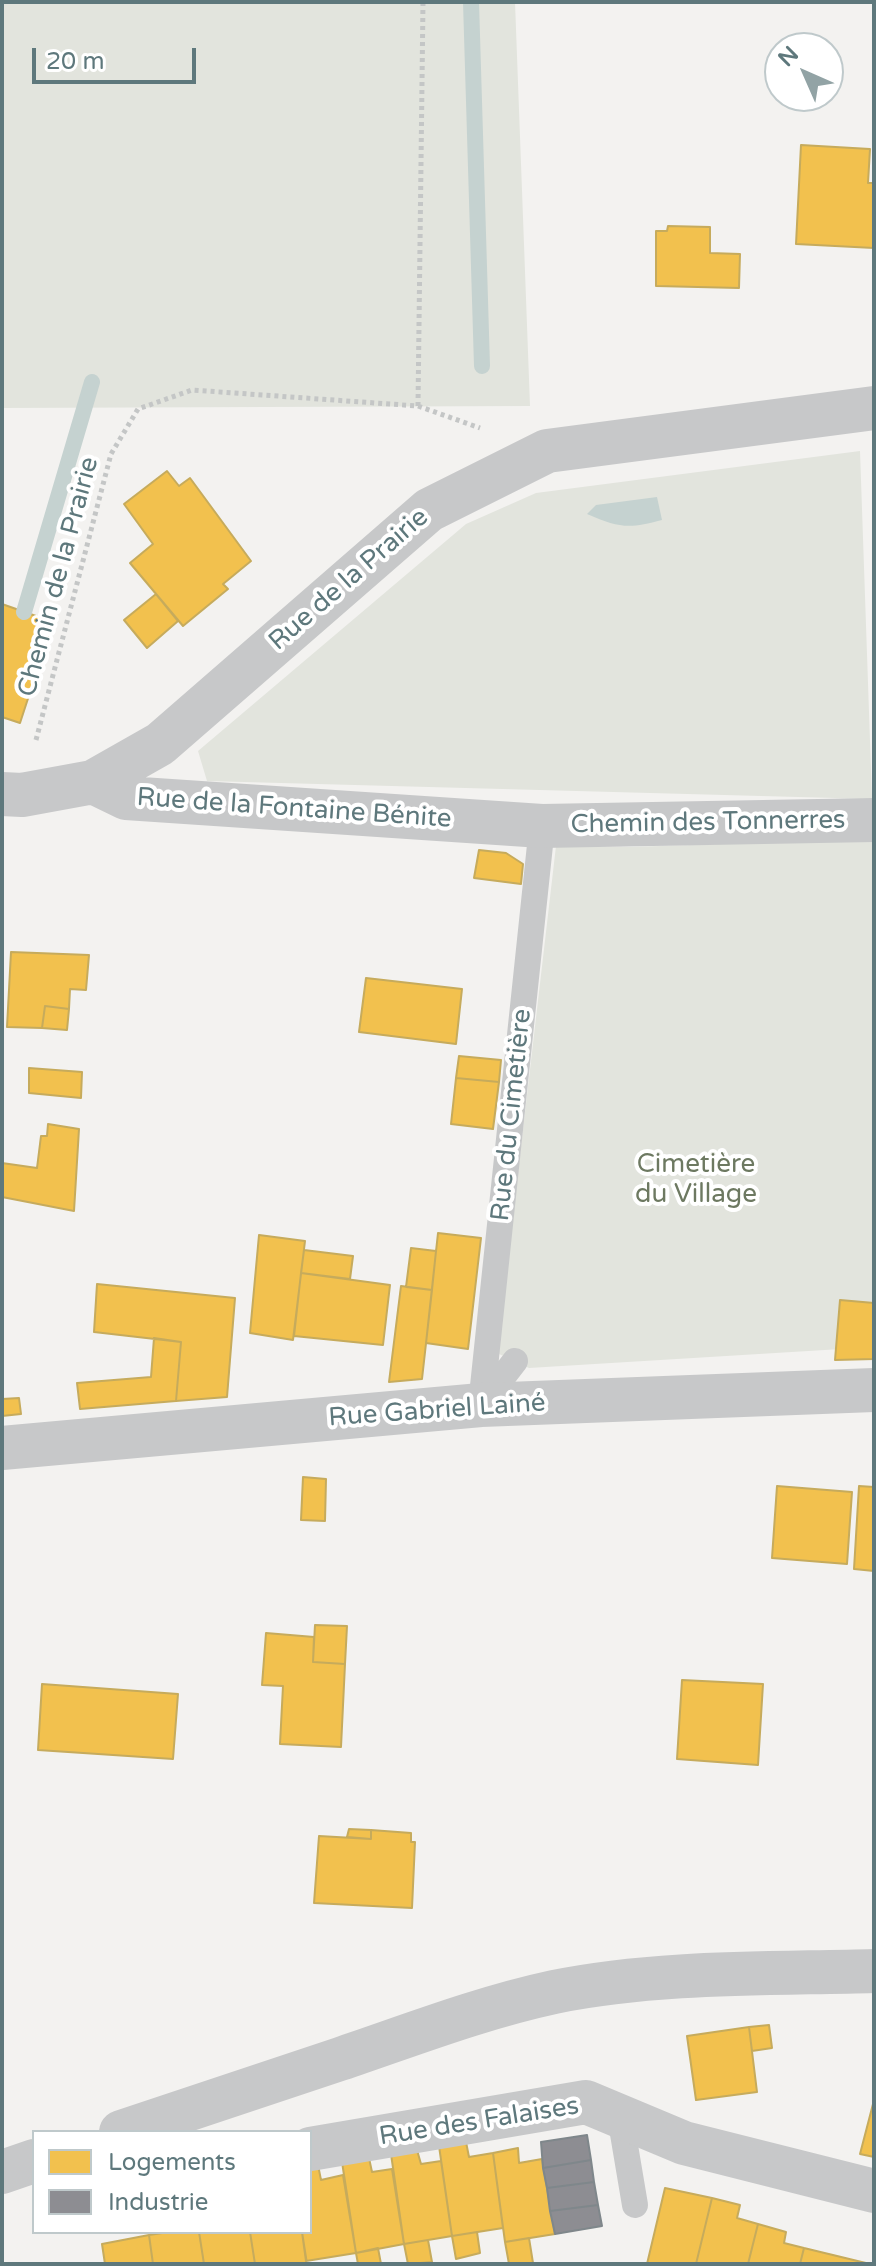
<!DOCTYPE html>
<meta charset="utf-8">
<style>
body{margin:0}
#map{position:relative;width:876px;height:2266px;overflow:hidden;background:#f3f2f0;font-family:"Varela Round",sans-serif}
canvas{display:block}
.frame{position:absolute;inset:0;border:4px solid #5e787c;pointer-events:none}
.legend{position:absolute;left:32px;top:2130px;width:280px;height:104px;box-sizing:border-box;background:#fff;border:2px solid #bfc9cb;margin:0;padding:10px 14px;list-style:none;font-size:24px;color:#5e787c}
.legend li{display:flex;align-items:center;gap:16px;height:40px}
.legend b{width:40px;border:2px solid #bfc9cb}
.north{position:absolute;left:764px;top:32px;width:80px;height:80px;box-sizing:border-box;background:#fff;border:2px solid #bfc9cb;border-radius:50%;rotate:315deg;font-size:22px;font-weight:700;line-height:32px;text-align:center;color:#5e787c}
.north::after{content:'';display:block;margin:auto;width:28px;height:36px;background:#92a3a5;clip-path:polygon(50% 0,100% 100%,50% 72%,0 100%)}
.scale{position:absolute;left:32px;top:48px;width:164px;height:36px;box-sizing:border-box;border:4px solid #5e787c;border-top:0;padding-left:10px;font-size:24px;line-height:28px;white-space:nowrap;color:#5e787c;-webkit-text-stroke:6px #fff;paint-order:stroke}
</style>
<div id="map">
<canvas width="876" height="2266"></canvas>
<div class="frame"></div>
<ul class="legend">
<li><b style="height:22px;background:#f2c14e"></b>Logements</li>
<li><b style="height:22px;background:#8d8d92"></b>Industrie</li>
</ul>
<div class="north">N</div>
<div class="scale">20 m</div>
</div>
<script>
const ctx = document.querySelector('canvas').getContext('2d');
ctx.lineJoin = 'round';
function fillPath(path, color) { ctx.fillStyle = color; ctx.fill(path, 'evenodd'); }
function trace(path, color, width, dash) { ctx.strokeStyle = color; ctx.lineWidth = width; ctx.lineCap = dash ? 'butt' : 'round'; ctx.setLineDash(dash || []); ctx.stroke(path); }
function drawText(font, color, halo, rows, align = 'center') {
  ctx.font = font + ' "Varela Round",sans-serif'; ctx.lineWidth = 8; ctx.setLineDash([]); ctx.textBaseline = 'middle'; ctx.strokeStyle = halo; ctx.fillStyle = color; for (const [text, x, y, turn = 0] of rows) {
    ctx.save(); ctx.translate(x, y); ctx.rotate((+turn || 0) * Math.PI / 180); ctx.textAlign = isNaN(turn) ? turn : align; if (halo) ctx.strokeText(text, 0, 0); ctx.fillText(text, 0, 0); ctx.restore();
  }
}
fillPath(new Path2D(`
 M2,2h513l15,404 -528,2z
 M860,451l12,348 -665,-18 -9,-30 268,-227 70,-31z
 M874,839v508l-345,21 -32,-15 59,-507 73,1z`), '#e2e4dd');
fillPath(new Path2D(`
 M657,497l5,23c-33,9 -43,8 -75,-6l9,-9z`), '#c5d2d0');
const homes = new Path2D(`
 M801,145l69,4 -2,34h6v65l-78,-4z
 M668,226l42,1v26l30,1 -1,34 -83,-2v-55h11z
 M167,471l12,15 11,-8 61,83 -28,23 5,5 -45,37 -53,-63 23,-19 -29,-40z
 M156,594l22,27 -31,27 -23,-28z
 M2,604l51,18 -33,101 -18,-6z
 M479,850l27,3 17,11 -2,20 -47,-6z
 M11,952l78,3 -3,35 -16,-1 -1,20 -24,-3 -3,22 -35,-1z
 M366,978l96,11 -6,55 -97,-12z
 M45,1006l24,3 -2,21 -25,-2z
 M459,1056l42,4 -2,22 -43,-4z
 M29,1068l53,4 -1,26 -52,-5z
 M456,1078l43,4 -6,47 -42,-5z
 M48,1124l31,5 -5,82 -72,-14v-34l35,5 4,-32h6z
 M438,1233l43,5 -13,111 -42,-6z
 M259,1235l46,6 -12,99 -43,-7z
 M411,1248l25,3 -4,39 -26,-3z
 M304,1250l49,6 -3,23 -49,-6z
 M301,1273l89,12 -7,60 -89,-9z
 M97,1284l138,14 -8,99 -51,4 5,-59 -87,-10z
 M401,1286l31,4 -10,89 -33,3z
 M840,1300l34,3v56l-39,1z
 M154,1338l27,4 -5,59 -96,8 -3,-26 74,-6z
 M19,1398l2,16 -19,2v-17z
 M303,1477l23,2 -1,42 -24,-1z
 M777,1486l75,6 -5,72 -75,-6z
 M859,1486l15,1v84l-20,-2z
 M315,1625l32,1 -2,38 -32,-2z
 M266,1633l48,4 -1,25 32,2 -4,83 -61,-3 3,-58 -21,-1z
 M682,1680l81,4 -5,81 -81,-6z
 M42,1684l136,10 -5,65 -135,-9z
 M349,1829l22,1v9l-24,-2z
 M371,1830l40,3v9h4l-3,66 -98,-5 5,-67 52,3z
 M769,2025l3,23 -20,3 -3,-24z
 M749,2027l8,65 -61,8 -9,-64z
 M873,2104h1v53l-14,-3z
 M466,2142l3,15 24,-4 10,75 -51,8 -13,-90z
 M518,2148l1,15 23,-4 13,75 -50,8 -12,-89z
 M417,2150l4,14 20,-3 11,75 -48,8 -13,-90z
 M369,2158l3,14 20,-3 12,75 -48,9 -14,-91z
 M318,2165l3,15 22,-5 13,78 -50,8 -4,-29h8v-65z
 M665,2188l47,10 -16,66h-49z
 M712,2198l28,7 -3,13 21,6 -10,40h-52z
 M758,2224l28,8 -2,11 20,5 -4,16h-52z
 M169,2232h30l5,32h-51l-4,-29z
 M199,2232h51l5,32h-51z
 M250,2232h52l5,32h-52z
 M477,2232l3,21 -24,6 -4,-23z
 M149,2235l4,29h-48l-3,-20z
 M529,2238l4,25 -24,1 -4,-22z
 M428,2240l4,22 -24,2 -4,-20z
 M378,2248l3,16h-23l-2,-11z
 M804,2248l66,16h-70z`);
fillPath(homes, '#f2c14e');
trace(homes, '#c6ab5c', 2);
const industry = new Path2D(`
 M587,2135l4,25 -48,8 -2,-26z
 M591,2160l3,22 -47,6 -4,-20z
 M594,2182l4,23 -48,6 -3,-23z
 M598,2205l4,21 -47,8 -5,-23z`);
fillPath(industry, '#8d8d92');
trace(industry, '#7f878b', 2);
trace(new Path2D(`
 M471,2l11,364
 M24,612l68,-230`), '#c5d2d0', 16);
trace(new Path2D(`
 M418,406l5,-404
 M36,740l75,-286 27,-45 54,-19 226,16 62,22`), '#c4c6c6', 5, [4, 4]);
trace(new Path2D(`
 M481,1405l61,-579
 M481,1405l34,-44
 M620,2116l15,89`), '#c7c8c9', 26);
trace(new Path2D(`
 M93,782l67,-38 269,-234 118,-59 327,-43
 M2,794l20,1 71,-13 33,16 416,28 332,-6
 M121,2132c73,-24 146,-48 219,-73 71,-24 140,-51 214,-67 104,-21 214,-18 320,-21
 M310,2149l276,-47 98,41 190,48
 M2,2172l32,-11`), '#c7c8c9', 44);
trace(new Path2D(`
 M2,1448l479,-43 393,-15`), '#c7c8c9', 44);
drawText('26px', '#5e787c', '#fff', [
 ["Chemin de la Prairie",59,577,-75],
 ["Rue de la Prairie",349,580,-41],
 ["Rue de la Fontaine Bénite",294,809,4],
 ["Chemin des Tonnerres",708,823,-1],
 ["Rue du Cimetière",512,1115,-84],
 ["Rue Gabriel Lainé",437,1411,-4],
 ["Rue des Falaises",479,2122,-9]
]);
drawText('26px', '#6d7961', '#fff', [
 ["Cimetière",696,1165],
 ["du Village",696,1195]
]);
</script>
